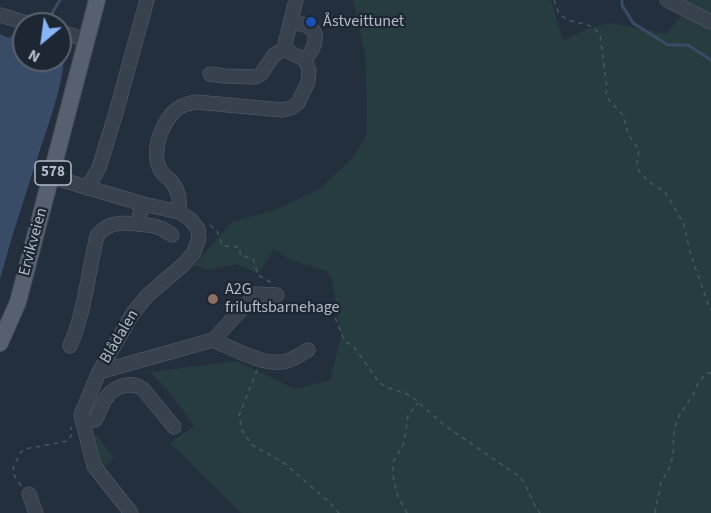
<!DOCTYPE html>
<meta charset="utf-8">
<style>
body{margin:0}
#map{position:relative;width:711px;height:513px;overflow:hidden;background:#242f3e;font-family:"Source Sans 3",sans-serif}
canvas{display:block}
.north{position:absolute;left:12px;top:12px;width:60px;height:60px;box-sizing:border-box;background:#1d2633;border:2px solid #59626f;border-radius:50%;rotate:209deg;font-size:16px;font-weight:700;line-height:24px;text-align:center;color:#b4bcc9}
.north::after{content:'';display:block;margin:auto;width:21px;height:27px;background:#8ab4f8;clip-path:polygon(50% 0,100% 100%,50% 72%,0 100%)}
</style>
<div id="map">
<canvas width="711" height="513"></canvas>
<div class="north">N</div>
</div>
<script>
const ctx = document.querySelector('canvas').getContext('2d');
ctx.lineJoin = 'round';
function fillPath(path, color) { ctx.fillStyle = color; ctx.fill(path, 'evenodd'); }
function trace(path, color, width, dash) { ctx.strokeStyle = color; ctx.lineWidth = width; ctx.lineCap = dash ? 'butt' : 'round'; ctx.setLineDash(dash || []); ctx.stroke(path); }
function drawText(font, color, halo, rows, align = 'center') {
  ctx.font = font + ' "Source Sans 3",sans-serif'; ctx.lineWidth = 4.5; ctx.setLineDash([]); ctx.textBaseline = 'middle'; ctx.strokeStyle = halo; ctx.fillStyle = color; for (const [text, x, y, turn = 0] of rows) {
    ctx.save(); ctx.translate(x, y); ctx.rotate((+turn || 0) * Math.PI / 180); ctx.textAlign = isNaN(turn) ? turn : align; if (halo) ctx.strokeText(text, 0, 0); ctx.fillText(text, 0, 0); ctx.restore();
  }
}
fillPath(new Path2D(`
 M353,0h198l12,41 23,-12 24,-6 57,11 18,-24 -21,-10h47v513h-470l-71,-70 24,-17 -23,-32 -21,-22 87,-11 58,28 35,-9 11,-43 -9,-57 -5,-9 -37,-11 -16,-11 -16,25 -21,-10 -29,6 -14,-5 38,-43 43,-12 43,-20 34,-31 15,-25 -1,-76z
 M94,434l3,1 17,24 -11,9 -5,-10 -6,-22z`), '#263c3f');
fillPath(new Path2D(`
 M20,29l4,1v30h36v-7l4,3c-1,30 -15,66 -24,94 -14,43 -28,85 -40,129v-245l9,4z`), '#394c67');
trace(new Path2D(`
 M622,0v5l11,18 35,22h20l23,15
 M48,20l12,-20`), '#394c67', 3);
const minor = new Path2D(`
 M667,0l44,22
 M0,15l30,9
 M290,25c3,-1 7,-2 10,-1 23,3 16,24 5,35
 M60,32l27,8
 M210,74l14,2 31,1 6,-3 13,-19 12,-7
 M52,177l91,27 36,8 11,7 8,10 1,9 -5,14 -9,11 -38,33 -14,17 -34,59 -18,43 13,51 37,47
 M87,188l12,-20 16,-52 32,-116
 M179,212c1,-13 0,-21 -8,-31 -3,-3 -8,-6 -10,-10 -12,-18 2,-56 21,-65 4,-2 9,-3 14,-4l86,8 9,-2 7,-5 10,-21 1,-12 -4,-11c-9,-3 -18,-6 -20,-15l11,-44
 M137,224c14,1 24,2 35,11
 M213,340c21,9 52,27 74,21 7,-2 14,-7 21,-11
 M70,346c15,-35 18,-73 27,-110 11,-14 24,-14 40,-12l6,-20
 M99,372l114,-32 43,-46 21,1
 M83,423l12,-3c4,-6 6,-13 9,-19 8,-14 25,-21 39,-12l31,38
 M29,494l7,19`);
const major = new Path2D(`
 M0,343l18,-41 79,-302`);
trace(minor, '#565f6c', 15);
trace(major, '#414a57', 18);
trace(new Path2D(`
 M554,0c2,5 3,11 6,14 11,13 29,4 40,21l7,53 -1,6 3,6 14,15 6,21 10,13 -2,15 2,7 10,11 16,10 19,32 6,28 19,55 2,3
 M210,225l7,6 6,15 16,1 1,3v5l13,4 5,16 14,8
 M322,306l12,9 8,20 4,7 8,5 25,35 7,5 18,6 7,3 33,29 76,52c9,11 11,25 20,36
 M257,370l-18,46 3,14 10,15 32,18 44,38 11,12
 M21,486l-7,-11 -1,-6 7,-16 5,-4 43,-8 4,-7 -1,-7
 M407,513l-10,-19 -4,-19v-13l11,-19 4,-27 10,-13
 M655,513l6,-31 8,-13 4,-13 1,-26 5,-14 15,-23 3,-8 9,-12h5`), '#44595c', 1.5, [4.5, 4.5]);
trace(minor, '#38414e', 14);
trace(major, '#56606e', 16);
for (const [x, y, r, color] of [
 [311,22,6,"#1a4fb4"],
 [213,299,6,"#8d6e63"]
]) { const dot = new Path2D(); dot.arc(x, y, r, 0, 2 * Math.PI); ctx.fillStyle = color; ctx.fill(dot); trace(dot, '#1d2633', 2); }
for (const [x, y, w] of [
 [53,173,36]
]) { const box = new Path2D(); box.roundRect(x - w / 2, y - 12, w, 24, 4.5); ctx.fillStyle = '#1d2633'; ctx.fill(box); trace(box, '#b4bcc9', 1.5); }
drawText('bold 15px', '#b4bcc9', null, [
 ["578",53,173]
]);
drawText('16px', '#b4bcc9', '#1d2633', [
 ["Åstveittunet",323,22],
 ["A2G",225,290],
 ["friluftsbarnehage",225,308]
], 'left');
drawText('16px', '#b4bcc9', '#1d2633', [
 ["Ervikveien",34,242,-75],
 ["Blådalen",120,337,-59]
]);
</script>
